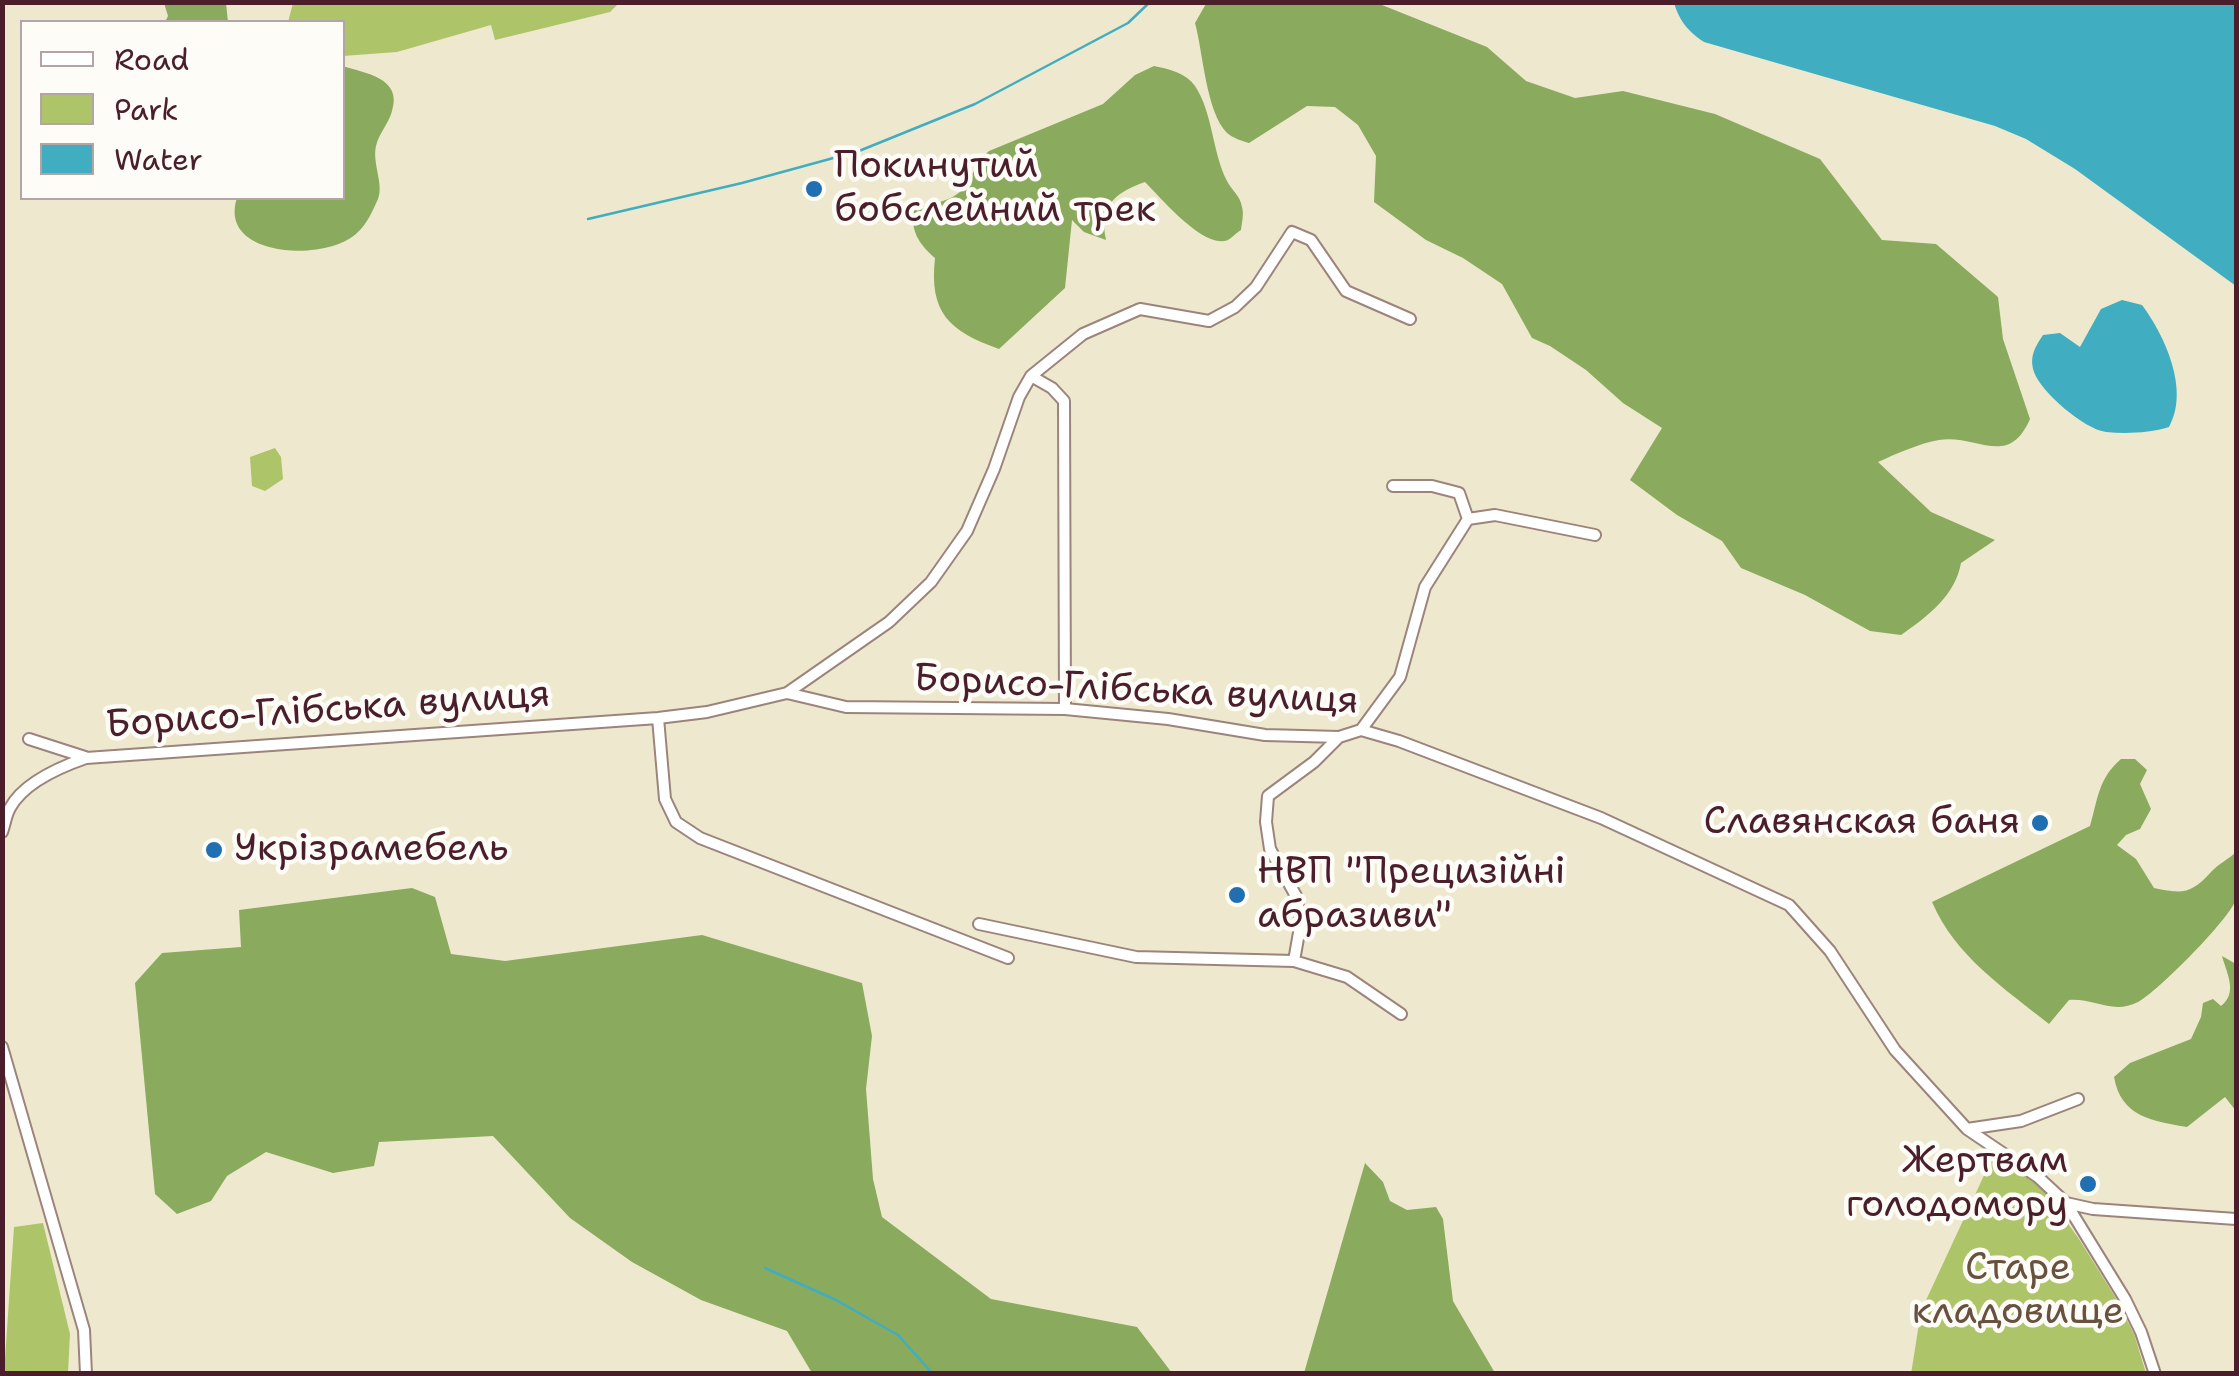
<!DOCTYPE html>
<meta charset="utf-8">
<style>
body{margin:0}
#map{position:relative;width:2239px;height:1376px;overflow:hidden;background:#eee9ce;font-family:"Shantell Sans",sans-serif}
canvas{display:block}
.frame{position:absolute;inset:0;border:5px solid #4a1f2b;pointer-events:none}
.legend{position:absolute;left:20px;top:20px;width:325px;height:180px;box-sizing:border-box;background:#fdfcf7;border:2px solid #b5a4a5;margin:0;padding:12px 18px;list-style:none;font-size:30px;color:#4a1f2b}
.legend li{display:flex;align-items:center;gap:20px;height:50px}
.legend b{width:50px;border:2px solid #b5a4a5}
</style>
<div id="map">
<canvas width="2239" height="1376"></canvas>
<div class="frame"></div>
<ul class="legend">
<li><b style="height:12px;background:#fff"></b>Road</li>
<li><b style="height:28px;background:#aec469"></b>Park</li>
<li><b style="height:28px;background:#41adc0"></b>Water</li>
</ul>
</div>
<script>
const ctx = document.querySelector('canvas').getContext('2d');
ctx.lineJoin = 'round';
function fillPath(path, color) { ctx.fillStyle = color; ctx.fill(path, 'evenodd'); }
function trace(path, color, width, dash) { ctx.strokeStyle = color; ctx.lineWidth = width; ctx.lineCap = dash ? 'butt' : 'round'; ctx.setLineDash(dash || []); ctx.stroke(path); }
function drawText(font, color, halo, rows, align = 'center') {
  ctx.font = font + ' "Shantell Sans",sans-serif'; ctx.lineWidth = 9; ctx.setLineDash([]); ctx.textBaseline = 'middle'; ctx.strokeStyle = halo; ctx.fillStyle = color; for (const [text, x, y, turn = 0] of rows) {
    ctx.save(); ctx.translate(x, y); ctx.rotate((+turn || 0) * Math.PI / 180); ctx.textAlign = isNaN(turn) ? turn : align; if (halo) ctx.strokeText(text, 0, 0); ctx.fillText(text, 0, 0); ctx.restore();
  }
}
fillPath(new Path2D(`
 M293,3l1,-1 325,1 -9,9 -115,28 -4,-15 -94,27 -54,4 -1,-34h-54z
 M275,448l6,9 2,22 -18,12 -13,-5 -2,-29z
 M1993,1156l46,27 40,56 38,61 17,34 12,39 -235,1 10,-63z
 M43,1223l27,111 -2,39h-64l10,-146z`), '#aec469');
fillPath(new Path2D(`
 M1207,2l170,1 110,44 39,34 49,17 48,-7 92,23 105,45 62,81 54,4 62,53 5,42 27,80c-22,50 -53,15 -91,21 -19,3 -43,14 -61,22l53,50 64,28 -34,23c-6,33 -33,53 -60,72l-31,-4 -65,-36 -64,-27 -19,-27 -45,-26 -47,-35 32,-52 -39,-25 -37,-33 -36,-24 -18,-8 -30,-54 -39,-26 -37,-18 -52,-38 2,-46 -18,-31 -23,-18 -28,-1 -58,37c-7,-2 -16,-5 -22,-10 -21,-21 -24,-81 -32,-110z
 M164,3h62l2,19h-63l3,-6z
 M343,66c20,7 60,11 49,45 -3,12 -13,22 -16,35 -4,17 8,38 2,53 -5,11 -11,25 -20,33 -30,31 -141,26 -121,-34h105z
 M1154,66c15,3 32,7 41,20 18,27 17,66 32,95 5,10 13,14 15,26 2,7 0,15 -1,23 -2,1 -11,9 -13,10 -24,10 -68,-43 -83,-58 -31,11 -46,24 -39,58l-22,-8 -12,-12 -7,68 -66,61c-50,-18 -70,-36 -64,-91 -16,-14 -25,-27 -21,-49 18,-7 40,-6 52,-24 9,-14 9,-21 23,-34l114,-47 32,-29z
 M2121,759h14l12,11 -7,14 11,25 -11,20 -14,6 -9,10 19,14 18,29c29,6 37,6 57,-16 7,-8 18,-13 25,-20 1,13 3,34 0,47 -5,19 -80,94 -98,103 -25,13 -44,-4 -69,-2l-20,24c-45,-36 -94,-68 -117,-122l158,-76c8,-27 8,-47 31,-67z
 M412,888l23,9 16,57 54,7 197,-26 160,48 10,53 -6,53 7,90 9,38 109,82 146,28 35,46h-360l-25,-42 -86,-31 -69,-38 -62,-44 -77,-82 -114,6 -5,24 -41,7 -67,-21 -39,24 -16,25 -34,13 -22,-20 -20,-211 27,-30 79,-6 -2,-37z
 M2222,956l14,8v147l-11,-14 -38,30c-35,-6 -66,-10 -73,-50l16,-14 61,-24 10,-22 2,-14 10,-4 8,7c17,-13 6,-32 1,-50z
 M1365,1163l18,19 7,19 17,9 29,-3 7,12 10,82 42,72h-191z`), '#8aaa5d');
fillPath(new Path2D(`
 M1674,3h562v283l-161,-117 -49,-30 -31,-13 -291,-84c-16,-11 -24,-20 -30,-39z
 M2122,300l20,5c23,31 48,85 27,122 -19,6 -43,7 -63,5 -22,-3 -65,-40 -72,-60 -5,-15 1,-25 9,-37l17,-2 20,14 21,-38z`), '#41adc0');
trace(new Path2D(`
 M588,219l154,-36 117,-32 116,-47 153,-81 22,-21
 M765,1268l71,32 62,35 35,39`), '#41adc0', 2.5);
const street = new Path2D(`
 M1031,376l21,12 12,13 1,308
 M1393,486h39l27,7 9,26
 M787,693l102,-71 42,-40 36,-51 27,-62 25,-72 12,-21 52,-42 57,-25 69,12 26,-14 21,-20 36,-55 19,8 35,51 64,28
 M658,718l7,81 11,23 24,16 308,120
 M1361,730l39,-53 25,-90 43,-68 27,-4 100,20
 M29,739l56,18
 M2,832c3,-8 4,-18 8,-24 14,-26 50,-41 76,-50l572,-40 49,-6 80,-19 59,14 219,2 103,10 97,16 74,2 22,-7 38,11 202,77 188,87 41,46 65,99 72,79 71,48 28,26 59,96 16,33 14,42
 M979,924l157,33 158,4 7,-40 -5,-25 -26,-47 -4,-27 2,-26 46,-34 25,-25
 M1294,961l53,16 54,37
 M2,1047l82,283 2,44
 M1967,1129l54,-8 57,-22
 M2066,1203l27,6 143,10`);
trace(street, '#9c847c', 14);
trace(street, '#fff', 10);
for (const [x, y, r, color] of [
 [814,189,10,"#1f6fb2"],
 [2040,823,10,"#1f6fb2"],
 [214,850,10,"#1f6fb2"],
 [1237,895,10,"#1f6fb2"],
 [2088,1184,10,"#1f6fb2"]
]) { const dot = new Path2D(); dot.arc(x, y, r, 0, 2 * Math.PI); ctx.fillStyle = color; ctx.fill(dot); trace(dot, '#fdfcf7', 4); }
drawText('38px', '#4a1f2b', '#fdfcf7', [
 ["Покинутий",834,167],
 ["бобслейний трек",834,211],
 ["Славянская баня",2020,823,"right"],
 ["Укрізрамебель",234,850],
 ["НВП \"Прецизійні",1257,873],
 ["абразиви\"",1257,917],
 ["Жертвам",2068,1162,"right"],
 ["голодомору",2068,1206,"right"]
], 'left');
drawText('38px', '#4a1f2b', '#fdfcf7', [
 ["Борисо-Глібська вулиця",1136,691,3],
 ["Борисо-Глібська вулиця",328,711,-4]
]);
drawText('38px', '#68513e', '#fdfcf7', [
 ["Старе",2018,1269],
 ["кладовище",2018,1313]
]);
</script>
